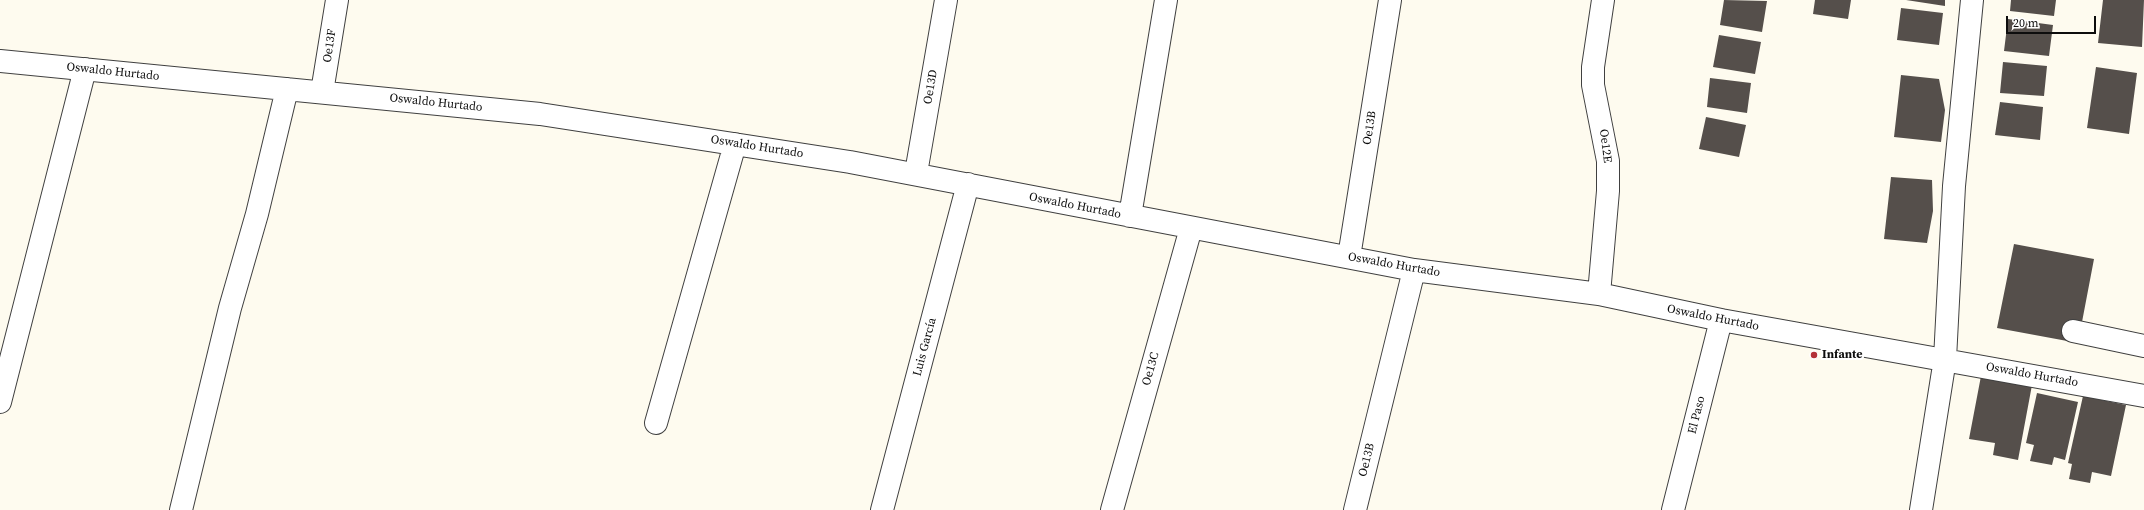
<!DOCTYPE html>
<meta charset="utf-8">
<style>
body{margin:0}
#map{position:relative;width:2144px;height:510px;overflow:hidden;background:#fefbef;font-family:"Source Serif 4",serif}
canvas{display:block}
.scale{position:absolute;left:2006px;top:16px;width:90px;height:18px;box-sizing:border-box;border:2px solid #0d0d0d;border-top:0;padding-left:5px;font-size:12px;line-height:14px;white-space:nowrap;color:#0d0d0d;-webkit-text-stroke:3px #fff;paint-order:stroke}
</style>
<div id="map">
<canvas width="2144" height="510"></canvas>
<div class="scale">20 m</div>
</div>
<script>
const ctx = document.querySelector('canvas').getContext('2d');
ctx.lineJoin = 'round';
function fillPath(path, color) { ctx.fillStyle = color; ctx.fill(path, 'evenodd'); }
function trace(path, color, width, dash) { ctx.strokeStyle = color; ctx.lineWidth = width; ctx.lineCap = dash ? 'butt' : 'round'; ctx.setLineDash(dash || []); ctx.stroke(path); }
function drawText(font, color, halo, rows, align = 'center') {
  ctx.font = font + ' "Source Serif 4",serif'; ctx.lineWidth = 4; ctx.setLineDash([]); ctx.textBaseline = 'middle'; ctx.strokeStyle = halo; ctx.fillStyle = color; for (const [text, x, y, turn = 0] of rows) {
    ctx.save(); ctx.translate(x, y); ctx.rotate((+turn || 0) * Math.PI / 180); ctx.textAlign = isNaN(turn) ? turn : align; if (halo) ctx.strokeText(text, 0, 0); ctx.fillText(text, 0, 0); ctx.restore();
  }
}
fillPath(new Path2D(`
 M1724,0l43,1 -5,31 -42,-7z
 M1815,0h36l-3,19 -35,-5z
 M1906,0h39v6z
 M2011,0h45l-2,16 -44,-5z
 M2103,0h41l-2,47 -44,-4z
 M1901,8l42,5 -4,32 -42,-5z
 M2008,19l45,6 -4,31 -45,-5z
 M1719,35l42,7 -6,32 -42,-7z
 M2003,62l44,4 -3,30 -44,-3z
 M2096,67l41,6 -8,61 -42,-6z
 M1901,75l38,4 6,31 -4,32 -47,-5z
 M1710,78l41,5 -4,30 -40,-6z
 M2000,102l43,5 -3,33 -45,-5z
 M1706,117l40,8 -7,32 -40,-8z
 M1891,177l41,3 1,31 -6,32 -43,-4z
 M2014,244l80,15 -16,84 -81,-15z
 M1981,376l51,9 -14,75 -25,-5 2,-12 -26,-4z
 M2037,393l41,9 -13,58 -11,-3 -2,8 -22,-4 4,-16 -8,-2z
 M2083,396l43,9 -15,71 -19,-4 -2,11 -21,-4 3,-15 -4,-1z`), '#554f4b');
const minor = new Path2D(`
 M0,61l540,53 310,48 564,108 185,24 122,26 423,76
 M322,92l15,-92
 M916,173l30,-173
 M1130,216l36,-216
 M1349,257l41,-257
 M1599,294l9,-103v-30l-15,-76v-18l10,-67
 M2073,331l71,15
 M0,402l85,-333
 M656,423l79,-279
 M181,510l49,-202 27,-94 30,-125
 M882,510l86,-326
 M1112,510l79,-282
 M1355,510l59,-240
 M1673,510l48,-190
 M1921,510l24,-151 9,-173 18,-186`);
trace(minor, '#404040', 24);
trace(minor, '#fff', 22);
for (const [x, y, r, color] of [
 [1814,355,4,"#b33038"]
]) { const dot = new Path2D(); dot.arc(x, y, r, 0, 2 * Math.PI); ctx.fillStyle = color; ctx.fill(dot); trace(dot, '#fff', 1.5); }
drawText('12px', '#0d0d0d', '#fff', [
 ["Oe13F",330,46,-81],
 ["Oswaldo Hurtado",113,72,6],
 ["Oe13D",931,87,-80],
 ["Oswaldo Hurtado",436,103,6],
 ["Oe13B",1370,128,-81],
 ["Oe12E",1605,146,83],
 ["Oswaldo Hurtado",757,147,9],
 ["Oswaldo Hurtado",1075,206,11],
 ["Oswaldo Hurtado",1394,265,10],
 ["Oswaldo Hurtado",1713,318,11],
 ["Luis García",925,347,-75],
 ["Oe13C",1151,369,-74],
 ["Oswaldo Hurtado",2032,375,10],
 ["El Paso",1697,415,-76],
 ["Oe13B",1367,460,-76]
]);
drawText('bold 12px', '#0d0d0d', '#fff', [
 ["Infante",1822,355]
], 'left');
</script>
